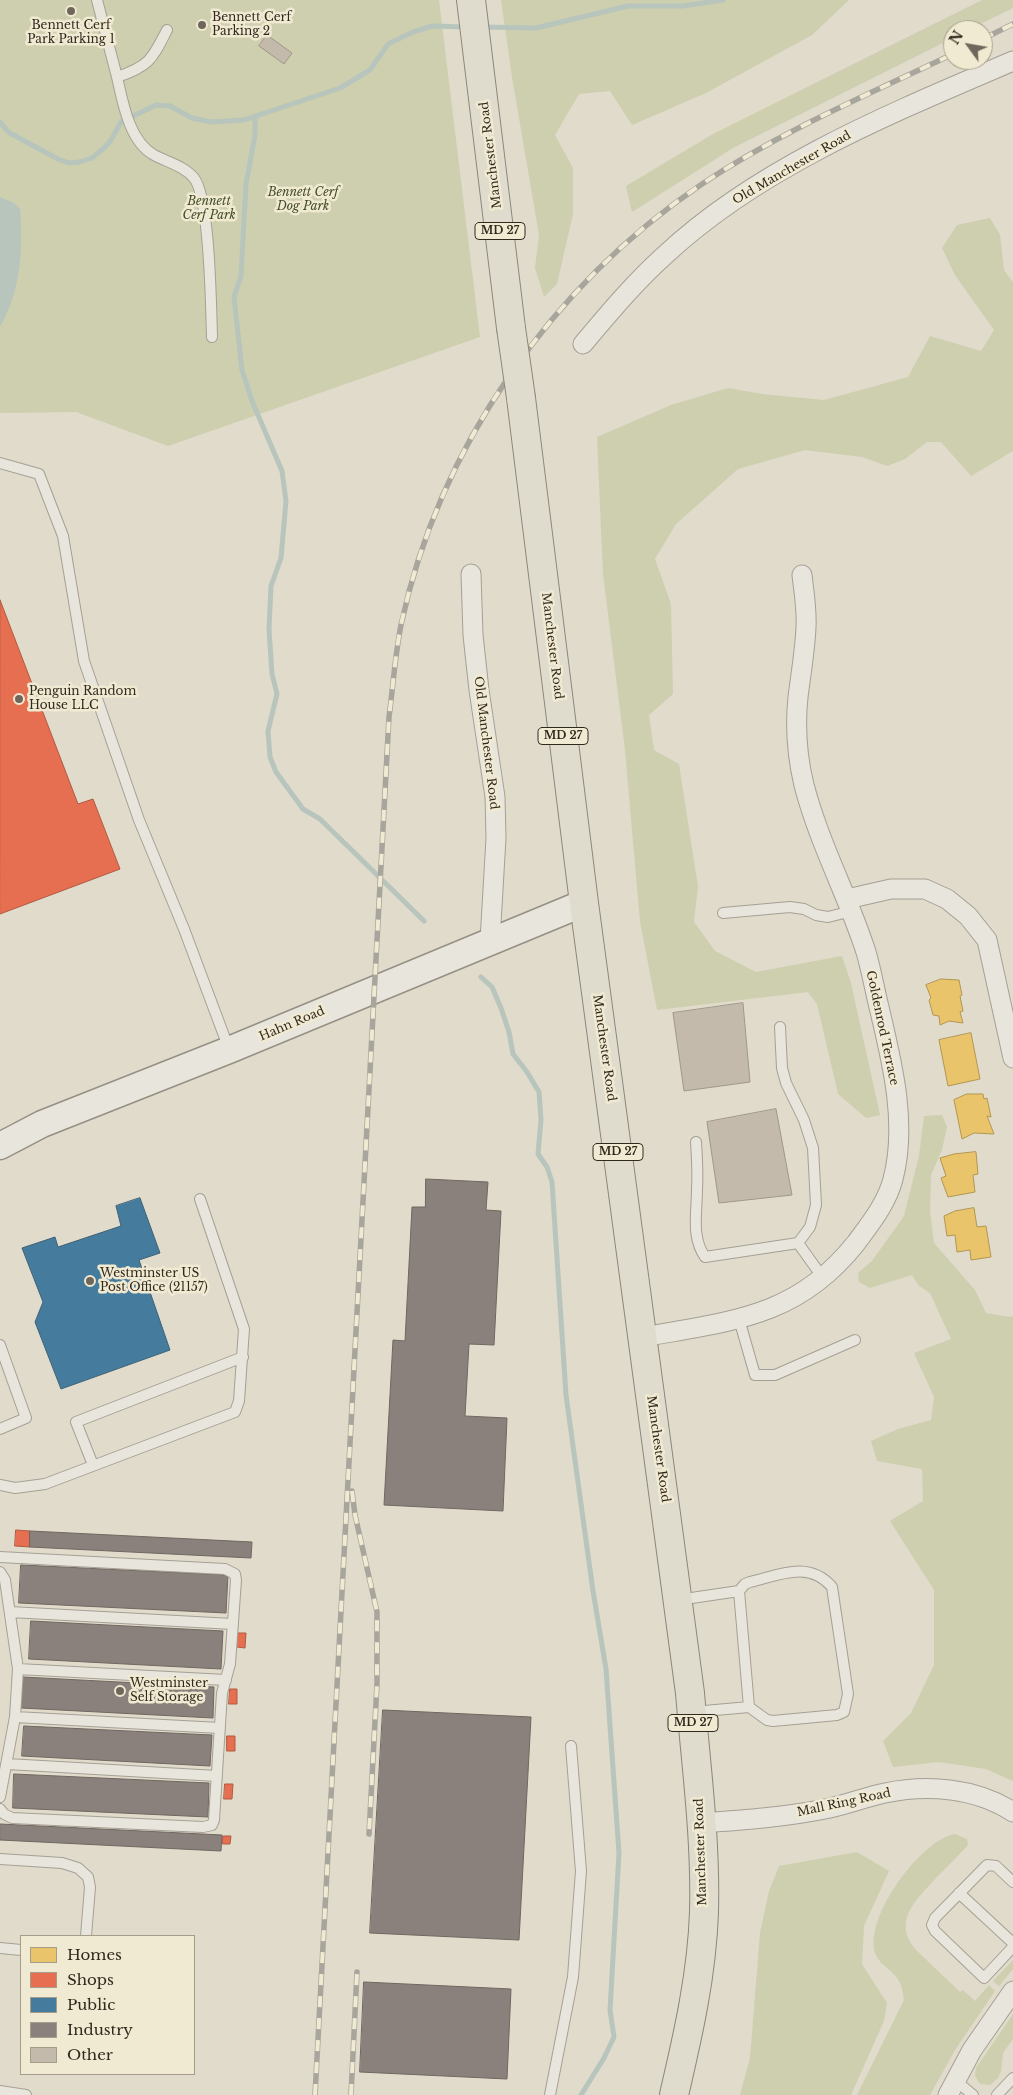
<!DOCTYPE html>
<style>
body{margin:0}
#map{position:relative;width:1013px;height:2095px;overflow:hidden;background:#e0dbcb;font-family:"Libre Baskerville",serif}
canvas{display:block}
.legend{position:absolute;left:20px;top:1935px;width:175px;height:140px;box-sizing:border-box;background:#f1ead2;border:1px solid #a59d8a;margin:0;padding:6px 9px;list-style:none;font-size:15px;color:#32291e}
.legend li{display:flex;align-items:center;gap:10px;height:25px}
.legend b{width:25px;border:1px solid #a59d8a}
.north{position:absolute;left:943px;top:20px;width:50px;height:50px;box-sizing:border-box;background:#f1ead2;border:1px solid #a59d8a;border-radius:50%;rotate:302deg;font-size:14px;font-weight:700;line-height:20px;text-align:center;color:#32291e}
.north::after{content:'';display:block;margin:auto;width:18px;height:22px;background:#6f675b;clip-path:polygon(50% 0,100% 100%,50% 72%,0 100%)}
</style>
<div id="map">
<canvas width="1013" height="2095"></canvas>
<ul class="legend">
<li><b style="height:14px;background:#e9c46a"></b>Homes</li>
<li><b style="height:14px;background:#e76f51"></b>Shops</li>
<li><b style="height:14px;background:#457b9d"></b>Public</li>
<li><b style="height:14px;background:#8a817c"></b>Industry</li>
<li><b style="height:14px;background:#c3baac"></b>Other</li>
</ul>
<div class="north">N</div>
</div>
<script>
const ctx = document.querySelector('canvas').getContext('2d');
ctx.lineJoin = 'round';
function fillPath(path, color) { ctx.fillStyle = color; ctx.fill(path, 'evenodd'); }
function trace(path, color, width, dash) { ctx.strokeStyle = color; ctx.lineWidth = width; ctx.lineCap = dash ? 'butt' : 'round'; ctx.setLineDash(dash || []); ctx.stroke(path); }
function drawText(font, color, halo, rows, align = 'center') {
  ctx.font = font + ' "Libre Baskerville",serif'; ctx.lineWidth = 5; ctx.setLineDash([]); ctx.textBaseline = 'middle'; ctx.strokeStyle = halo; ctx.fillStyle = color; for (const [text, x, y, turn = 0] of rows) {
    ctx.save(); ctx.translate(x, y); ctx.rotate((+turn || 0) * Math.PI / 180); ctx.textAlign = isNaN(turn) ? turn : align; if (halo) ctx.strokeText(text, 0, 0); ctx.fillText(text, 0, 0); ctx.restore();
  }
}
fillPath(new Path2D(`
 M0,0h439l41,337 -312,109 -92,-34 -76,1z
 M501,0h348l-37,35 -106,58 -74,32 -22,-34 -31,3 -24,41 18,33v46l-16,70 -13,13 -9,-29 4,-33 -27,-158z
 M982,0h31v8l-45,22h-15v8l-220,110 -101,64 -6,-26 87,-52z
 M990,218l10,17 4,35 9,12v169l-42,25 -30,-34h-14l-22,17 -18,7 -25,-9 -57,-7 -67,19 -62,55 -21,35 16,45 2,90 -24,21 5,35 25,14 19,123 -4,35 21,29 41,21 86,-16 9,27 29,132 -14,3 -28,-24 -21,-90 -9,-12 -151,18 -17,-88 -15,-172 -22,-176 -6,-137 74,-32 57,-17 34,6 62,6 84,-23 22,-41 51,15 13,-21 -39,-55 -13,-27 15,-23z
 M942,1115l5,12 -5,23 -11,25 -1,36 4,32 41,47 11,23 24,4 3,-1v465l-27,-12 -47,-7 -46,5 -10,-26 28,-28 23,-48v-75l-44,-69 33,-20 -1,-32 -45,-8 -6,-20 27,-12 33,-9 3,-23 -20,-44 37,-14 -21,-46 -12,-8 -6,-10 -42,13 -11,-6 -1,-9 14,-12 32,-45 15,-60 5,-40z
 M955,1834l12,5 1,6c-10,11 -21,22 -32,33 -19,21 -45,43 -20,72l44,42 3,-2 12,11 14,-16 6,6 -40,59 -25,45h-73l47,-95c-1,-6 -2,-14 -5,-19 -5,-10 -19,-16 -23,-26 -15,-34 45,-116 79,-121z
 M857,1852l32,19 -25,55 -2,38 25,39 -3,18 -33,74h-111l10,-37 10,-125 9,-42 10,-25z
 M1013,1960v9l-14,17 -6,-5z
 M1013,2014v25l-10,14 -2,18 -3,7 -8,7 -10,-1 -5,-8 1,-8z`), '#cdcfaf');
fillPath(new Path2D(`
 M0,197l14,6 6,6c3,43 1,80 -20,118z`), '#b7c5bd');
const homes = new Path2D(`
 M941,979l18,1 3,15 -2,1 3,15 -3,1 3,11 -14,-2 -9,4 -1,-9 -6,-1 -4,-15 2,-2 -5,-13z
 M971,1033l9,46 -32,7 -9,-46z
 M967,1094h16l1,5 3,-1 4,19 -4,-1 7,18 -20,-1 -12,6 -8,-39z
 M976,1152l2,22 -5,1 2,17 -27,5 -7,-19 5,-2 -6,-18 14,-4z
 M974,1208l3,19 9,-1 5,31 -20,3 -1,-10 -13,2 -2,-17 -8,1 -3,-20 11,-5z`);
fillPath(homes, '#e9c46a');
trace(homes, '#b29653', 1);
const shops = new Path2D(`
 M0,600l78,204 15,-5 27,70 -120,45z
 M16,1530l14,1v16l-15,-1z
 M238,1633h8l-1,15 -8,-1z
 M230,1689h7v15h-8z
 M227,1736h8v15h-8z
 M225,1784h8l-1,15h-8z
 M223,1836h8l-1,8h-7z`);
fillPath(shops, '#e76f51');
trace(shops, '#b15a42', 1);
const public = new Path2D(`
 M140,1198l20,55 -21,7 31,90 -109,39 -26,-67 8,-20 -21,-54 33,-11 3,10 63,-21 -5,-20z`);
fillPath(public, '#457b9d');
trace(public, '#3f6277', 1);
const industry = new Path2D(`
 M426,1179l62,3 -2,28 15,1 -7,134 -25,-1 -4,72 42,2 -4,93 -119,-6 9,-165 12,1 7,-134h13z
 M30,1531l222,11 -1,16 -221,-11z
 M21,1565l207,10 -2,38 -207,-10z
 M31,1621l192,10 -2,38 -192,-10z
 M23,1677l191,10 -1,31 -192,-10z
 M383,1710l148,7 -12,223 -149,-7z
 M24,1726l188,9 -2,31 -188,-10z
 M14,1774l195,9 -1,34 -195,-9z
 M0,1824l222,11 -1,16 -221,-11z
 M364,1982l147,7 -4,90 -147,-7z`);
fillPath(industry, '#8a817c');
trace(industry, '#706760', 1);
trace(new Path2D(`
 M482,27l54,1 92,-22h55l40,-6
 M255,116v19l-9,49 -5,92 -7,21 8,73 10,31 30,70 4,30 -5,57 -10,28 -2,43 3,45 5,20 -9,37 2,26 6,15 27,37 17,10 104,102
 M0,122l8,10 50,27 11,4 11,-1 12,-4 12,-10 7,-8 10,-18 35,-17 14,1 22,12 19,4 33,-2 96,-32 30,-18 18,-26 25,-12 19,-6 34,1
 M481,977l11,10 9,21 8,24 4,22 14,18 12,20 2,28 -3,34 9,13 5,15 14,213 27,196 13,78 13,184 -9,157 4,27 -10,21 -23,37`), '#b7c5bd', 5);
const building = new Path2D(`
 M267,35l25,18 -8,11 -25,-18z
 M743,1003l7,79 -66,9 -11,-78z
 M776,1109l16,86 -73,8 -12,-81z`);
fillPath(building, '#c3baac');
trace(building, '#a0978b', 1);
const lane = new Path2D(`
 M97,0l20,77c33,-11 35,-18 50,-47
 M117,77c6,26 12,64 37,78 13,7 30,11 40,23 16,20 17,129 18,159
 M0,463l39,11 24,62 21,125 55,159 45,109 45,120
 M723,913l67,-6 14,2 12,6 12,2 24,-6
 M780,1027l2,41 4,15 18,37 9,28 3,57 -6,22 -12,16
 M696,1142c1,15 2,31 1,47 0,23 -6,48 8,68l93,-14 25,35
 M739,1319l16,56h20l80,-35
 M0,1345l26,73 -26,11
 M93,1465l-17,-43 167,-65
 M0,1485l15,3 30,-4 190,-72 4,-11 5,-72 -44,-130
 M0,1557l225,12 10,5 1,6 -6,84 -8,29 -8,127 -2,5 -9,2 -191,-9 -8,-4 -4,-5
 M0,1572l5,8 13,89 -3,48 -15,80
 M739,1591l6,-7 5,-2c29,-7 59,-22 82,5l16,107 -4,18 -7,3 -64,6 -6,-1 -18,-13
 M678,1600l61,-9 10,116 -56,5
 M10,1612l223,12
 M18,1669l208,11
 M15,1717l205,11
 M7,1764l210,12
 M0,1859l62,4 16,5 10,9 2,10 -4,49
 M1013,1882l-17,-16 -9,-1 -52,53 -3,7 3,6 49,47 29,-31
 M959,1893l54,50
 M0,1948l21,2
 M955,2080l18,15
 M0,2091l26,4
 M550,2095l23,-118 8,-106 -10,-125
 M997,2095l16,-17`);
const street = new Path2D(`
 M583,344c26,-31 52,-62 82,-89 95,-89 229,-143 348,-194
 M471,574l2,61 6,55 16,107 1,41 -6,103
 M847,899l44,-10h34l22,10 21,17 19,24 26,118
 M643,1337c43,-8 88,-13 128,-29 35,-14 62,-36 85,-65 14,-19 31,-40 37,-64 15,-57 -2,-121 -15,-176 -4,-17 -7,-34 -12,-51 -18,-56 -47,-109 -62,-167 -7,-29 -9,-59 -6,-88 3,-24 7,-47 8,-70 1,-17 -2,-35 -4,-52
 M701,1823c43,-3 86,-6 129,-15 18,-4 36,-11 55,-15 43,-9 91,-5 128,19
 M948,2095l24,-45 41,-59`);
const secondary = new Path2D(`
 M0,1146l42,-22 187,-74 355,-147`);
const primary = new Path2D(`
 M471,0l40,328
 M521,398l63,505 106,790c6,73 16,146 14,219 -2,62 -16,123 -30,183`);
trace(lane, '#a5a095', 12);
trace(street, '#a5a095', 21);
trace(secondary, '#958f84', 29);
trace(primary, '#8b867b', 30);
trace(lane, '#e8e5dc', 10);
trace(street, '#e8e5dc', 19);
trace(secondary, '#e8e5dc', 26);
trace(primary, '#dfdcce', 28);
const rail = new Path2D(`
 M983,39l30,-15
 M352,1491l3,24 22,97v72l-8,150
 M315,2095l74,-1378c4,-30 6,-62 12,-92 38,-178 151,-340 301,-441 78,-52 167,-90 251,-130
 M351,2095l6,-123`);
trace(rail, '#a8a59c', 5.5);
trace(rail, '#f1ead2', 4, [11]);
const primaryBridge = new Path2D(`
 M511,328l10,70`);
trace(primaryBridge, '#8b867b', 30, []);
trace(primaryBridge, '#dfdcce', 28);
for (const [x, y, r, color] of [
 [71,11,5,"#6f675b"],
 [202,25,5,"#6f675b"],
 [19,699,5,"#6f675b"],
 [90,1281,5,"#6f675b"],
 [120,1691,5,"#6f675b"]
]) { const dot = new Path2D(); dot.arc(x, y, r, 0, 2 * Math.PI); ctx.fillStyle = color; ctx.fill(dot); trace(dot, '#f1ead2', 2); }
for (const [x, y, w] of [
 [500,231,50],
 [563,736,50],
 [618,1152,50],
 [693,1723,50]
]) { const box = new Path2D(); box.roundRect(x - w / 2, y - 8.5, w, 17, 4); ctx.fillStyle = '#f1ead2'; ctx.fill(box); trace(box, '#32291e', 1); }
drawText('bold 11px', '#32291e', null, [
 ["MD 27",500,231],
 ["MD 27",563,736],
 ["MD 27",618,1152],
 ["MD 27",693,1723]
]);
drawText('12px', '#32291e', '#f1ead2', [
 ["Bennett Cerf",212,18],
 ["Parking 2",212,32],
 ["Bennett Cerf",71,26,"center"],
 ["Park Parking 1",71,40,"center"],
 ["Penguin Random",29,692],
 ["House LLC",29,706],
 ["Westminster US",100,1274],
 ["Post Office (21157)",100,1288],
 ["Westminster",130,1684],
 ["Self Storage",130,1698]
], 'left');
drawText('12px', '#32291e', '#f1ead2', [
 ["Manchester Road",491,155,-97],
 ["Old Manchester Road",792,168,-30],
 ["Manchester Road",552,646,83],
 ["Old Manchester Road",486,743,83],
 ["Hahn Road",292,1024,-23],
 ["Goldenrod Terrace",882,1028,78],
 ["Manchester Road",604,1048,82],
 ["Manchester Road",658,1449,82],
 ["Mall Ring Road",844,1803,-12],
 ["Manchester Road",701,1852,-92]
]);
drawText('italic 12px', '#404c27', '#f1ead2', [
 ["Bennett Cerf",303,193],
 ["Dog Park",303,207],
 ["Bennett",209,202],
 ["Cerf Park",209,216]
]);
</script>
